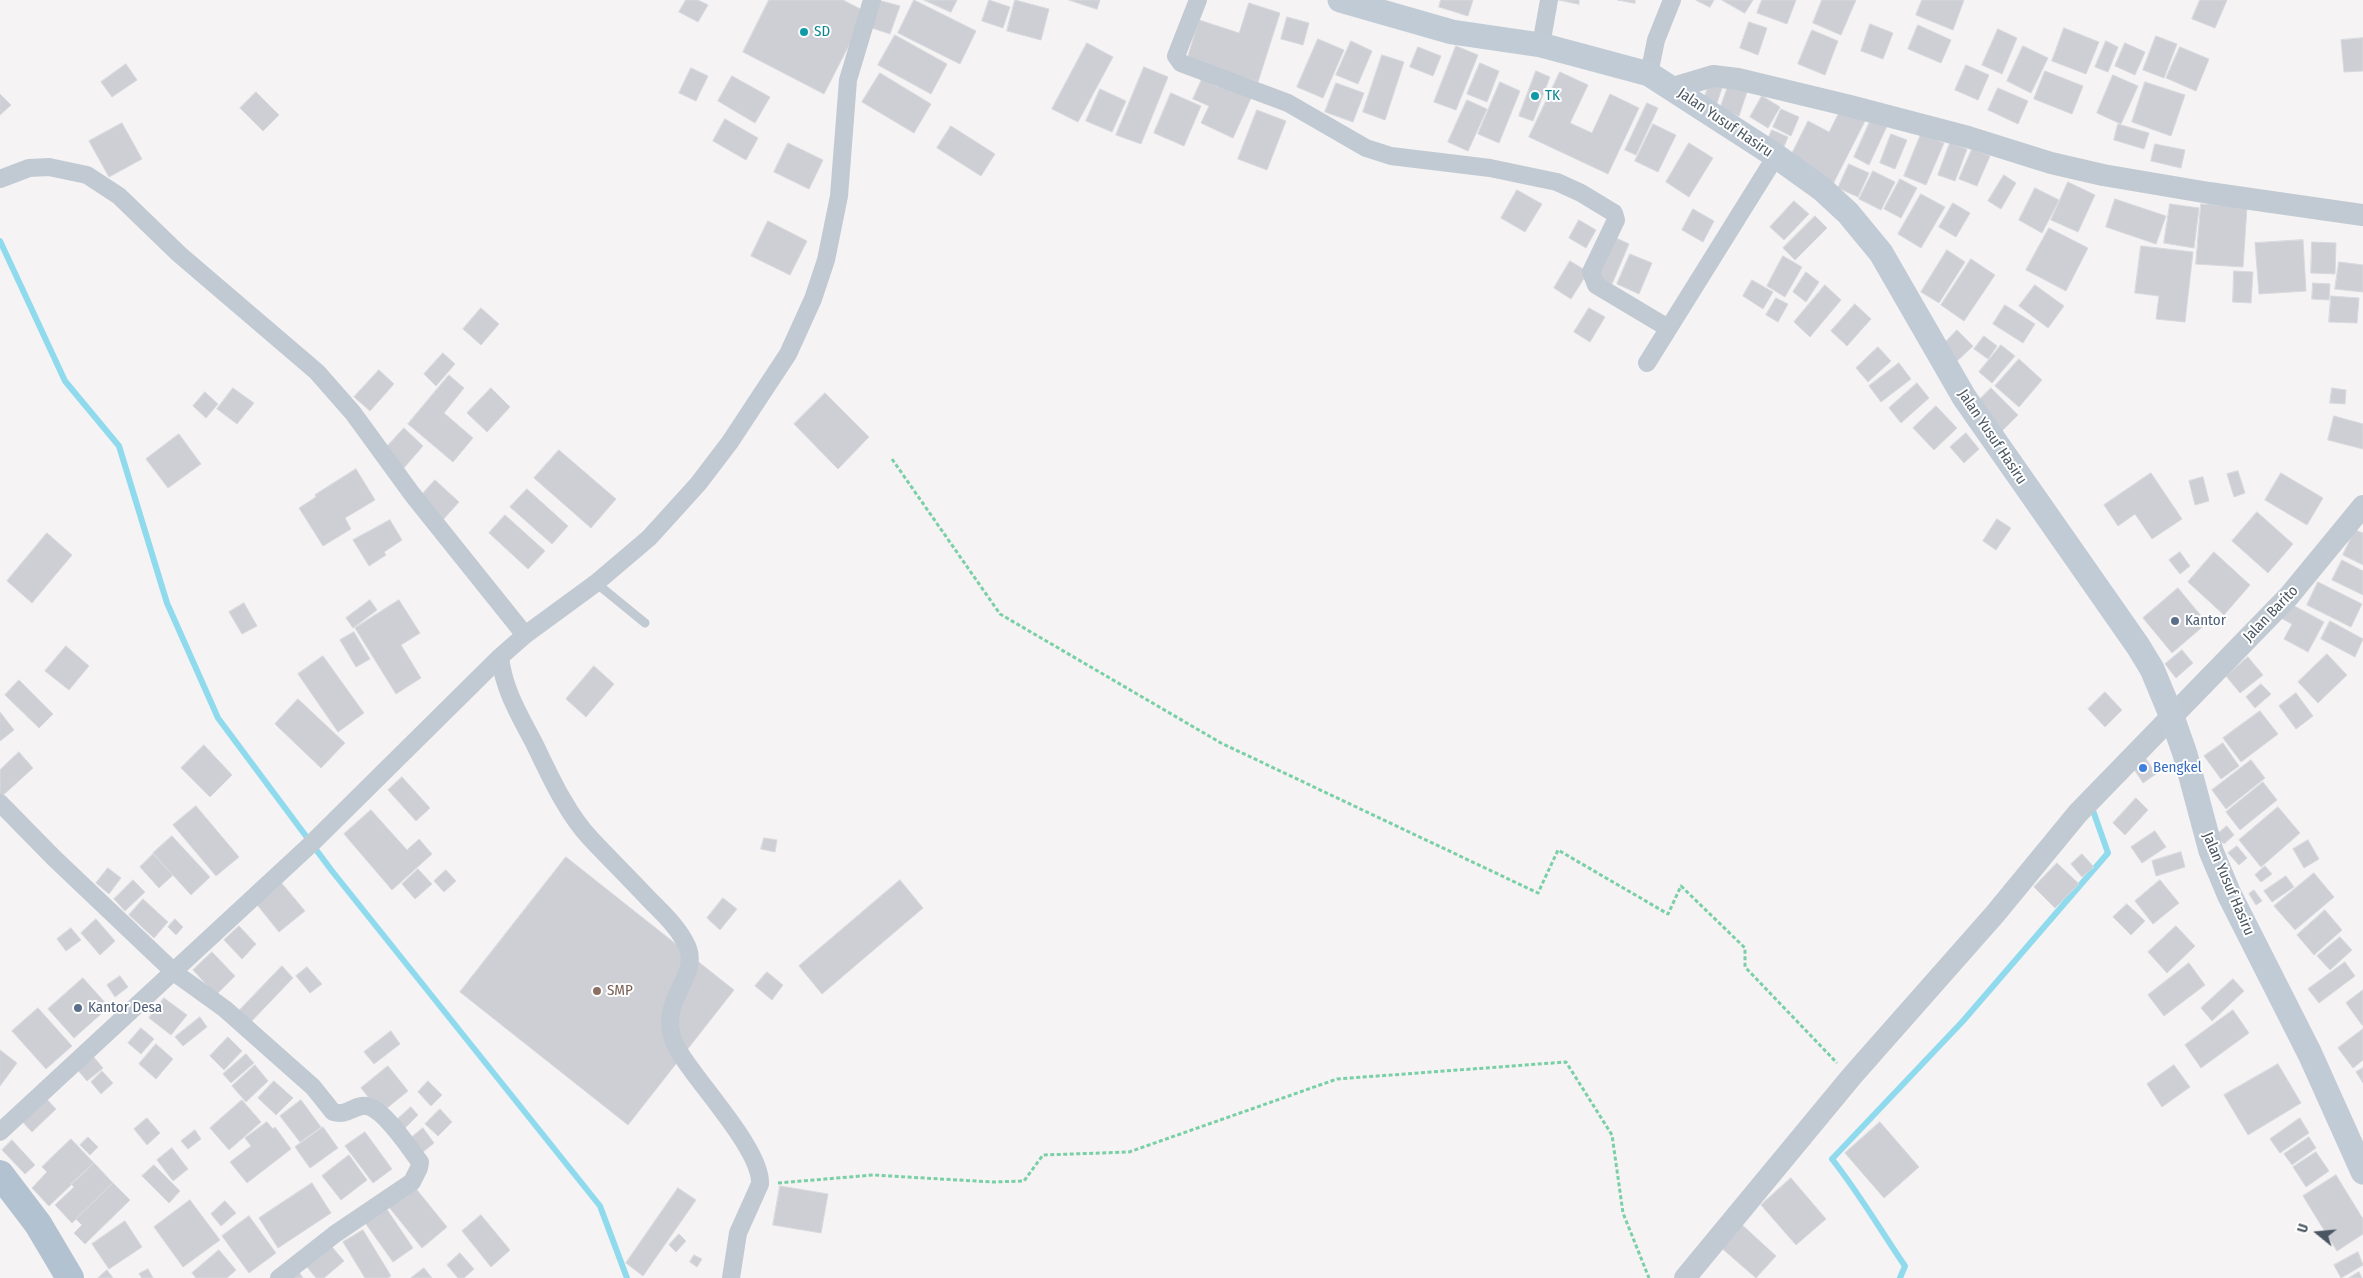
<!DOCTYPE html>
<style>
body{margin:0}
#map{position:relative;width:2363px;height:1278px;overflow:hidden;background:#f5f3f3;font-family:"Fira Sans Condensed",sans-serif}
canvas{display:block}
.north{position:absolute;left:2293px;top:1208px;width:50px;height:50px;-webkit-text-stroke:4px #fff;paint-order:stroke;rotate:287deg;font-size:14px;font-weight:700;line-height:20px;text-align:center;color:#4a5661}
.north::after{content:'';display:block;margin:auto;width:18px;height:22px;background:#4a5661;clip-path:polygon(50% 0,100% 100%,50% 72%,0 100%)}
</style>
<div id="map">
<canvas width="2363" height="1278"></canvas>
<div class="north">U</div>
</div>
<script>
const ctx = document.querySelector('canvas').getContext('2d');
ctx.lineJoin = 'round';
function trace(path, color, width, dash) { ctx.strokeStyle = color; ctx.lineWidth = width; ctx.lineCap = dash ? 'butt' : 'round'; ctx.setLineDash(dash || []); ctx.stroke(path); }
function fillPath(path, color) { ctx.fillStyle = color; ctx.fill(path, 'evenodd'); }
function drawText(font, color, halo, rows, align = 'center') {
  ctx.font = font + ' "Fira Sans Condensed",sans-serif'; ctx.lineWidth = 4; ctx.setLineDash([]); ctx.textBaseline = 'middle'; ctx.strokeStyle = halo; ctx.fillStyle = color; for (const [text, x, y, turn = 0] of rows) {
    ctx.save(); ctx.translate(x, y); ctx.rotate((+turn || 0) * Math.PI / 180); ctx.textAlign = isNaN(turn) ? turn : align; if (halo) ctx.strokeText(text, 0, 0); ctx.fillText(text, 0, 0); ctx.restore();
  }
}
trace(new Path2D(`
 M0,241l65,140 54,65 48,157 51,115 114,153 268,335 27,72
 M1900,1278l5,-12c-24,-35 -46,-73 -73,-107l131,-138 145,-168 -17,-48`), '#90daee', 6);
const building = new Path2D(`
 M686,0h12l10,5 -10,17 -19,-10z
 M769,0h74l23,12 -42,82 -81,-42z
 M878,0l22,6 -10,28 -21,-7z
 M914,0l62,31 -16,33 -62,-31z
 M924,0h33l-6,12z
 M989,0l21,7 -7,21 -21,-7z
 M1015,0l34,9 -8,31 -34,-9z
 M1069,0h31l-3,9z
 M1441,0h32l-5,16 -29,-9z
 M1559,0h20v4z
 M1618,0h17v3z
 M1696,0h18l-4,7z
 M1722,0h31l-8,13z
 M1762,0h34l-9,24 -30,-11z
 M1822,0h34l-15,35 -28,-12z
 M1922,0h42l-11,30 -37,-15z
 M2200,0h27l-12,28 -23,-9z
 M1249,3l31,10 -22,69 -71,-23 12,-39 40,13z
 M1287,17l22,6 -6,22 -22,-6z
 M1749,22l18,6 -9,27 -18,-7z
 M1870,24l23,9 -10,26 -22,-8z
 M1918,25l33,15 -10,23 -33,-14z
 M2064,28l35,14 -13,32 -34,-13z
 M1998,29l19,9 -15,36 -20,-9z
 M1812,30l26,11 -13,34 -27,-11z
 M895,35l52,29 -16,30 -53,-29z
 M2156,36l21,8 -13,34 -21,-8z
 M2363,38v33l-19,1 -3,-32z
 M1318,39l26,11 -21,48 -26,-11z
 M1351,41l21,10 -14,33 -22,-9z
 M2106,41l12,6 -10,25 -13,-5z
 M1087,43l26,14 -35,65 -26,-13z
 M2125,43l20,9 -10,23 -20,-9z
 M1456,46l22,9 -22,55 -22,-8z
 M2023,46l25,12 -17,35 -24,-12z
 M1418,47l23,9 -8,20 -23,-9z
 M2180,47l29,12 -13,32 -30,-13z
 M1382,55l22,7 -19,58 -22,-8z
 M1480,63l19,8 -12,31 -20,-8z
 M126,64l11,16 -25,17 -11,-15z
 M1966,65l23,10 -11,25 -23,-10z
 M1144,67l24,10 -27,67 -25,-9z
 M691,68l17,8 -12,25 -17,-8z
 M1536,71l14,6 -17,44 -14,-5z
 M2045,71l38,15 -11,28 -38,-15z
 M1560,72l28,13 -18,38 22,10 18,-39 29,14 -31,66 -79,-37z
 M880,73l51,31 -17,29 -52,-31z
 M2113,75l25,11 -17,38 -24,-11z
 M732,76l38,21 -15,26 -37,-22z
 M1711,78l13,4 -7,21 -13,-4z
 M1202,79l16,8 2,-5 32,14 -19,42 -32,-15 8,-17 -16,-7z
 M1500,82l20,9 -21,52 -21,-9z
 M2145,82l40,13 -14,41 -39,-14z
 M1336,83l28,10 -11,29 -28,-10z
 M1729,83l19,6 -9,27 -19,-7z
 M1998,88l30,13 -10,23 -30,-14z
 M1100,89l26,12 -14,31 -26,-11z
 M256,92l23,23 -16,16 -23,-23z
 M1171,93l30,13 -17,40 -30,-13z
 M0,94l11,11 -11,10z
 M1762,96l18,11 -12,21 -18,-11z
 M1467,100l20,9 -19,42 -20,-9z
 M1647,103l11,5 -22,47 -11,-5z
 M1781,109l18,8 -8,19 -18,-9z
 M1841,109l24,12 -33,65 -45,-23 21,-42 21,11z
 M1257,110l29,11 -19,49 -29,-11z
 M1872,117l16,7 -19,41 -15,-8z
 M725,119l33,19 -12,22 -33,-19z
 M122,123l20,36 -33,18 -20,-36z
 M1653,124l23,11 -18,37 -23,-11z
 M2118,124l31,9 -5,16 -30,-9z
 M951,126l44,28 -14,22 -44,-28z
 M1772,130l16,7 -5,12 -16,-8z
 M1891,134l16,6 -12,29 -15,-6z
 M1921,134l23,9 -18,42 -22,-9z
 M788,143l35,17 -14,29 -35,-17z
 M1689,143l24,15 -24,39 -23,-15z
 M1950,143l17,6 -12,32 -17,-6z
 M2155,144l30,6 -4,18 -30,-7z
 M1972,149l18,7 -13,30 -18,-7z
 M1849,164l20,9 -11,24 -20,-9z
 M1873,171l22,11 -14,28 -22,-11z
 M2004,175l12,8 -15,26 -13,-8z
 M1900,179l17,9 -16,30 -17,-9z
 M2068,182l27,13 -17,37 -27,-12z
 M2035,188l24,12 -17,33 -23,-13z
 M1517,190l25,14 -17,28 -24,-14z
 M1921,194l24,13 -24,41 -23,-14z
 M2115,199l51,17 -10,28 -50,-17z
 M1794,201l15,13 -25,26 -14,-13z
 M1953,203l17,10 -14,24 -17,-10z
 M2170,204l29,4 -5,40 -30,-5z
 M2201,204l46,3 -4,60 -47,-3z
 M1693,209l21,12 -11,21 -21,-12z
 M1815,216l12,12 -32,32 -12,-12z
 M1579,220l17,10 -10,18 -17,-10z
 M768,221l39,20 -17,34 -39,-19z
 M2049,228l39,20 -22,43 -40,-21z
 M1612,236l17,8 -17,40 -18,-7z
 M2303,240l3,51 -47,3 -4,-51z
 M2312,242l24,1 -1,31 -24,-1z
 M2141,246l52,6 -8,70 -29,-3 3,-23 -24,-3z
 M1947,250l18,12 -26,41 -18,-11z
 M1630,254l22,9 -13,31 -22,-10z
 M1783,256l19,11 -17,30 -18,-11z
 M1971,259l24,16 -31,46 -23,-16z
 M1570,261l18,11 -17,27 -17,-11z
 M2339,262l24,3v27l-28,-3z
 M2234,271l19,1 -2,31 -18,-1z
 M1806,272l13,10 -13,20 -13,-10z
 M1752,280l21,12 -10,17 -20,-13z
 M2313,283l17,1 -1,16 -17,-1z
 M1825,285l16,15 -31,37 -16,-15z
 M2035,285l29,21 -16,22 -29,-22z
 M2331,296l28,2 -2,25 -28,-1z
 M1776,298l12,6 -10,18 -12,-7z
 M1855,304l16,15 -24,27 -16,-15z
 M2005,305l30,19 -12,19 -30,-19z
 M481,308l18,16 -18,21 -18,-16z
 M1589,308l16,9 -15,25 -16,-10z
 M1957,330l16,16 -18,17 -15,-15z
 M1984,336l13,10 -9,13 -14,-10z
 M2001,345l14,11 -23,27 -13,-11z
 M1878,347l13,14 -23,21 -12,-14z
 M443,353l12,11 -19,22 -12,-12z
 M2019,359l23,21 -23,27 -24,-21z
 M1899,363l12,16 -30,23 -12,-16z
 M379,370l15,14 -24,27 -16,-14z
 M449,375l15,13 -20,25 29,25 -20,24 -45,-38z
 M1917,383l12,15 -28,25 -12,-15z
 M233,388l21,15 -17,21 -20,-15z
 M491,388l19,19 -23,25 -20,-19z
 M1991,388l27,27 -17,17 -27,-27z
 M2332,388l14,2 -1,14 -15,-1z
 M205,392l13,12 -12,14 -13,-12z
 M825,393l44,44 -31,32 -44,-45z
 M1936,406l21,22 -23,22 -21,-22z
 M2334,416l29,8v25l-35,-9z
 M404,428l19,18 -20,23 -20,-18z
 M1966,433l13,16 -15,14 -14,-16z
 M179,434l22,30 -33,24 -22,-29z
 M559,450l57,49 -25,29 -57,-50z
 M356,469l19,31 -30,18 6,11 -28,17 -24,-38 17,-11 -1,-2z
 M2238,471l7,22 -11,4 -7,-23z
 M2151,473l31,46 -30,20 -17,-25 -17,12 -14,-21z
 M2281,473l42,25 -16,27 -42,-25z
 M2203,477l6,24 -14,4 -6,-24z
 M435,480l24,22 -18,20 -24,-22z
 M527,489l41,37 -16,18 -42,-37z
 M2257,512l36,32 -25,29 -36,-32z
 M505,515l40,36 -17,18 -39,-36z
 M1997,519l14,9 -15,22 -13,-9z
 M390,520l12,20 -18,12 2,3 -17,11 -16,-26z
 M2355,530l8,3v32l-20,-10z
 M47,533l25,22 -40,48 -25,-22z
 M2180,552l10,14 -10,8 -11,-14z
 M2214,552l36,33 -26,30 -36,-33z
 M2342,560l21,11v24l-31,-15z
 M2318,582l44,22 -11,23 -44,-22z
 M2178,588l29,35 -35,30 -29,-35z
 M370,600l7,10 -24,18 -7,-10z
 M399,600l21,33 -19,12 20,33 -25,16 -41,-66z
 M2287,602l37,20 -16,30 -24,-13 8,-15 -13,-7z
 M244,603l13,23 -15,8 -13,-22z
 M2330,621l33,18 -8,18 -34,-18z
 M354,632l16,27 -14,8 -16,-27z
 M66,646l23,20 -20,24 -24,-19z
 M2182,650l11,13 -17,15 -11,-14z
 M2327,654l20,21 -29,28 -20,-21z
 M323,656l41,57 -26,19 -40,-58z
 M2248,657l15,18 -23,18 -14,-17z
 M594,666l20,18 -28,33 -20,-18z
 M19,680l34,34 -14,14 -34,-33z
 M2261,684l10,10 -16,14 -9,-11z
 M2105,692l17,18 -17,17 -17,-18z
 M2296,693l17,23 -17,13 -17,-23z
 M298,699l47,44 -24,25 -46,-44z
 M2260,711l18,23 -37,28 -18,-24z
 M0,712l14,18 -14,11z
 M2223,743l16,23 -18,13 -17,-23z
 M204,745l28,30 -22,22 -29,-29z
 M19,752l14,16 -33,30v-28z
 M2143,754l13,20 -13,9 -13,-20z
 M2251,760l14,18 -39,31 -14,-19z
 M402,777l28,31 -14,13 -28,-31z
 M2263,782l14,18 -37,30 -14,-18z
 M2136,798l12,12 -23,25 -12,-12z
 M196,806l43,51 -23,19 -43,-51z
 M2278,807l22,26 -39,34 -22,-27z
 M371,810l36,40 12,-11 13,15 -40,36 -48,-56z
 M2227,826l7,9 -10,9 -8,-9z
 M2155,831l11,16 -24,16 -11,-16z
 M172,836l38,41 -19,18 -38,-42z
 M764,838l13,2 -2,12 -14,-3z
 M2308,840l11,19 -15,9 -11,-19z
 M2237,846l10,12 -8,7 -11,-12z
 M2181,852l4,15 -29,9 -4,-15z
 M153,854l20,21 -14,13 -19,-21z
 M2082,854l12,13 -12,10 -11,-13z
 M566,857l168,133 -106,135 -168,-133z
 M2057,863l22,21 -24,24 -21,-21z
 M2265,866l7,8 -11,8 -6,-7z
 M108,868l13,10 -12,16 -13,-11z
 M418,869l14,15 -17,15 -13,-15z
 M446,870l10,11 -12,11 -10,-11z
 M2314,873l20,24 -39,33 -21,-24z
 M2286,876l8,11 -22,15 -8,-11z
 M133,880l12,12 -20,19 -11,-12z
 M279,880l26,31 -26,21 -25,-31z
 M900,880l23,28 -101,86 -23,-28z
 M2160,880l19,23 -26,21 -18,-23z
 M2254,890l8,11 -6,4 -7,-11z
 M723,898l14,11 -17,21 -13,-12z
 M143,899l25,23 -14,16 -25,-23z
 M2127,904l18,17 -14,14 -18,-18z
 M2325,910l17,20 -28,25 -17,-20z
 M96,919l19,22 -15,14 -19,-22z
 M175,919l8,8 -7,8 -8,-8z
 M239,926l17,18 -14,15 -18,-19z
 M2176,926l19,20 -28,27 -19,-21z
 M71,928l10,12 -15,11 -9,-12z
 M2340,937l12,13 -22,20 -13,-14z
 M212,952l23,24 -19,19 -23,-25z
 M2345,962l10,14 -36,27 -11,-14z
 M2189,963l16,22 -41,31 -16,-21z
 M282,966l11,12 -46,48 -12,-11z
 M307,967l15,17 -12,9 -14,-17z
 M767,972l16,13 -11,15 -17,-14z
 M120,976l8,11 -13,10 -8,-12z
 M83,978l26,29 -35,31 -26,-29z
 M2233,979l11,12 -32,30 -11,-13z
 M2363,990v35h-1l-16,-22z
 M164,998l23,17 -16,20 -22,-17z
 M38,1008l34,38 -26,23 -34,-38z
 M2233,1010l16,23 -48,35 -16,-23z
 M200,1017l7,10 -24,19 -8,-9z
 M141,1028l13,11 -13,15 -13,-11z
 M2363,1029v31l-10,8 -15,-20z
 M391,1031l9,13 -26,20 -10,-12z
 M228,1037l14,14 -18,19 -14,-14z
 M156,1044l17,15 -17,20 -17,-15z
 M0,1050l17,13 -17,23z
 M246,1054l8,9 -23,20 -8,-9z
 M92,1055l11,13 -16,13 -11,-13z
 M2278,1064l23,39 -53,32 -24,-40z
 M255,1065l13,16 -22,21 -14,-16z
 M2174,1065l16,22 -28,20 -15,-23z
 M388,1066l20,25 -27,22 -20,-25z
 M2363,1068v15l-7,-11z
 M102,1071l11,12 -12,11 -10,-12z
 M274,1081l19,17 -17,17 -18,-17z
 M428,1081l14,14 -11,11 -13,-14z
 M42,1094l14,15 -24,23 -14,-15z
 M242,1100l19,22 -32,28 -19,-22z
 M301,1100l20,27 -21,15 -20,-26z
 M411,1107l7,8 -18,18 -8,-9z
 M440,1109l12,13 -14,14 -13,-12z
 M147,1118l13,15 -13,12 -13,-16z
 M2300,1118l9,15 -29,20 -10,-14z
 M267,1122l6,7 2,-2 16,22 -44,34 -17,-21 21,-16 -6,-8z
 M1880,1122l39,45 -35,31 -39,-45z
 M323,1127l15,21 -28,20 -15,-21z
 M423,1128l11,15 -16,13 -11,-15z
 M195,1130l6,9 -13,10 -7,-8z
 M365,1132l27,37 -19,14 -28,-37z
 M88,1137l10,10 -8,8 -10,-10z
 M2309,1137l7,11 -24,17 -8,-11z
 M71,1139l23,24 -45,43 -17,-18 15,-16 -5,-5z
 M12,1140l23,25 -10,9 -23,-24z
 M172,1148l16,21 -15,12 -16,-21z
 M2316,1152l13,19 -23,16 -13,-20z
 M349,1155l18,25 -26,20 -19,-24z
 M94,1163l19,20 -41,40 -17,-18 19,-18 -3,-3z
 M154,1165l26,26 -11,12 -27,-27z
 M2336,1175l27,44v15l-26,17 -34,-55z
 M1791,1178l35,41 -30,26 -35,-40z
 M113,1183l17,17 -45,44 -11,-11 8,-8 -6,-6z
 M312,1183l19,30 -53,35 -19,-30z
 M413,1185l34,42 -25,21 -34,-42z
 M780,1186l48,8 -7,39 -48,-8z
 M678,1188l18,12 -53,76 -17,-13z
 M190,1200l30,40 -37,27 -29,-40z
 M225,1201l11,12 -15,13 -10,-12z
 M384,1205l29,43 -20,14 -30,-42z
 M481,1215l29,35 -19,17 -29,-36z
 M249,1216l27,37 -27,20 -27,-37z
 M125,1221l17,26 -33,22 -17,-25z
 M1739,1222l37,34 -20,22 -38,-33z
 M363,1230l28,46 -3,2h-23l-22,-36z
 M679,1234l7,7 -10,11 -7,-7z
 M327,1241l17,20 -20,17h-8l-13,-16z
 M219,1250l17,20 -9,8h-31l-4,-5z
 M2358,1252l5,13 -22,13 -7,-13z
 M460,1253l14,16 -10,9h-6l-11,-13z
 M694,1255l8,4 -5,8 -7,-5z
 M424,1268l8,10h-21z
 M148,1269l5,9h-11l-3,-4z
 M297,1269l6,9h-18z
 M107,1270l6,8h-15z
 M2359,1272l3,6h-13z`);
fillPath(building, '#cdcfd5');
trace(building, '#d7d9de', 1);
trace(new Path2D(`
 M892,459l108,155 221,129 317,150 20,-43 110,64 13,-28 64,62v19l92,96
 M778,1183l95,-8 120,7 31,-1 19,-26 86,-3 208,-73 229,-17 46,73 11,78 26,65`), '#7ad0a6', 3, [4, 2.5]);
trace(new Path2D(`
 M596,583l49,40`), '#c1cad2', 9);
trace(new Path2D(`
 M1198,0l-22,56 5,7 107,40 78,45 25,8 99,12 67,14 24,11 33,20 2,7 -25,52 5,13 72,43
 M1541,45l8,-45
 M1649,74l7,-34 16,-40
 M0,179l29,-11 20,-1 38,8 32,21 60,58 138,118 36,41 59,81 113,141
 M1647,363l129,-207
 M500,657c4,34 20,59 35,88 15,31 32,69 56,94 18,19 37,38 55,57 15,16 32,30 41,50 15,34 -36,56 -9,104 19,33 84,100 82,134l-22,49 -7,45
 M0,803l54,55 121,115 50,36 88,78 20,25c13,4 17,-4 29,-6 19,-3 47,42 58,56l-1,6 -7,14 -77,52 -56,44
 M0,1132l310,-287 190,-188 25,-22 71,-52 53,-45 49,-54 32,-42 58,-88 25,-55 13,-39 13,-64 9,-116 24,-80`), '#c1cad2', 18);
trace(new Path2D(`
 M1673,88l40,-12 25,3 112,27 118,31 83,26 52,12 106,18 154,22
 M1685,1278l167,-202 143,-162 83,-101 211,-217 74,-90`), '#c1cad2', 22);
trace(new Path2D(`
 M1340,0l112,32 89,13 108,29 127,82 46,33 26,24 33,40 83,144 174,249 14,23 20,48 13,37 26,97 18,43 81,160 53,118`), '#c1cbd6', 25);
trace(new Path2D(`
 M0,1174l38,50 32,54`), '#b3c2d1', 28);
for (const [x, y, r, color] of [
 [804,32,5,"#0f9aa8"],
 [1535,96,5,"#0f9aa8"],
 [2175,621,5,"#5c6f8a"],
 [2143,768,5,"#3f7fe0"],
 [597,991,5,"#8d6e63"],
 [78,1008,5,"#5c6f8a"]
]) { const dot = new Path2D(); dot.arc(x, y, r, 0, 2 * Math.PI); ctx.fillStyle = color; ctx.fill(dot); trace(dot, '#fff', 2); }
drawText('15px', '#0d838f', '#fff', [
 ["SD",814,32],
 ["TK",1545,96]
], 'left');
drawText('15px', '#4a5661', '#fff', [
 ["Jalan Yusuf Hasiru",1725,123,34],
 ["Jalan Yusuf Hasiru",1992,437,56],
 ["Jalan Barito",2271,614,-46],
 ["Jalan Yusuf Hasiru",2228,884,67]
]);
drawText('15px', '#4e5e75', '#fff', [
 ["Kantor",2185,621],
 ["Kantor Desa",88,1008]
], 'left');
drawText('15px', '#366cbe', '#fff', [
 ["Bengkel",2153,768]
], 'left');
drawText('15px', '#785e54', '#fff', [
 ["SMP",607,991]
], 'left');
</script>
